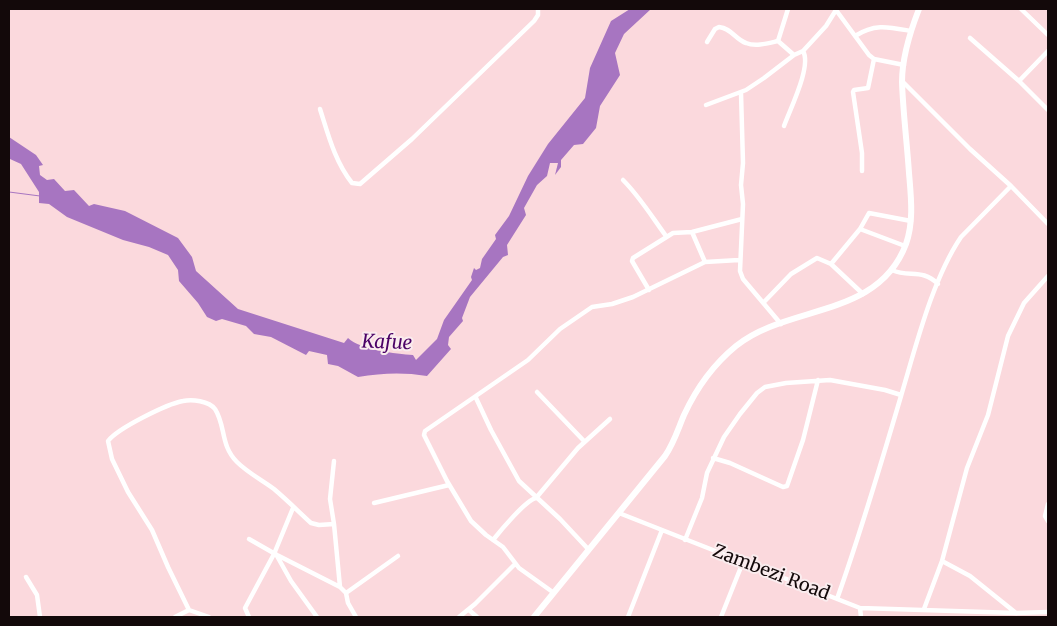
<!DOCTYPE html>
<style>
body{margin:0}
#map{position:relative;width:1057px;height:626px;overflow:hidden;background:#fbd9dd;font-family:Merriweather,serif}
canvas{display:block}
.frame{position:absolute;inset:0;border:10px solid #13090a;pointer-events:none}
</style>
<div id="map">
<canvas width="1057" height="626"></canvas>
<div class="frame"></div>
</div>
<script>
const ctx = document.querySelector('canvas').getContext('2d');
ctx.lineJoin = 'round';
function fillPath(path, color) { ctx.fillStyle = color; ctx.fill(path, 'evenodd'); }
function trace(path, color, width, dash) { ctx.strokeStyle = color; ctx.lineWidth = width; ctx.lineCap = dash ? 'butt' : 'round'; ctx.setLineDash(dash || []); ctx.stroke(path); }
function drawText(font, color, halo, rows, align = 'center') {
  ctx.font = font + ' Merriweather,serif'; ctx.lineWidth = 4; ctx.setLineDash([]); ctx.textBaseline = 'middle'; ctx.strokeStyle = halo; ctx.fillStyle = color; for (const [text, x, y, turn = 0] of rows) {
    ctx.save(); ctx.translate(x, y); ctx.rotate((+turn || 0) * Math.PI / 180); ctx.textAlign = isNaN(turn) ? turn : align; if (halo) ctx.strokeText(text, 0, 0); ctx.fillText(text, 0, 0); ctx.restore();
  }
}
fillPath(new Path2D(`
 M630,9h21l-27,25 -9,19 5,22 -20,31 -4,22 -13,16 -9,1 -13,15v7l-6,8 3,-12h-8l-3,13 -10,9 -13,23 2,7 -19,30 1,10 -5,2 -33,40 -8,21 1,3 -14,16 -1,8 3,4 -24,27c-24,-4 -45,-3 -69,1l-20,-11 -10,-2 -1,-9 -18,-4 -3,4 -35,-18 -17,-3 -8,-8 -24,-7 -6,2 -9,-4 -9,-14 -19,-22 -1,-11 -10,-15 -19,-8 -26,-7 -56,-23 -18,-13 -10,-1v-11l-18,-28 -11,-5 -1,-2v-20l27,18 7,10 -4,1 1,9 7,5 7,-1 11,12 9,-1 15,16 5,-2 31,7 53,27 14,19 4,14 42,38 106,34 4,-5c13,12 48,16 65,17l3,5 21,-21 7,-19 28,-40 -1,-3 3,-9 2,2 4,-2 2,-9 14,-20 -1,-4 14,-19 19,-40 20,-32 37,-46 5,-30 21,-47z`), '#a775c1');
trace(new Path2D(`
 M9,192l31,4`), '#a775c1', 1);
trace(new Path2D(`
 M788,9l-10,32 16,14
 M1021,9l27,26
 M855,36c20,-13 34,-9 56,-5
 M970,38l49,43 29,29
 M707,42l8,-13 4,-2c12,1 17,13 27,16 10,4 23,0 32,-2
 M902,81l68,68 41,37 37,38
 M1019,81l29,-30
 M741,93l2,70 -2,22 2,19 -3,67 3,8 38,45
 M706,105l40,-15 18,-12 30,-23 9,-4 23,-25 10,-16 33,45 5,4 30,6
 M320,109c8,25 15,53 32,74l8,1 52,-45 122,-118 4,-6v-6
 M784,126c6,-17 28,-60 19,-75
 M862,171v-18l-9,-61 1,-2 14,-2 6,-29
 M623,180c17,17 29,37 43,56
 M860,229l45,17
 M692,232l13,30
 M831,264l29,-35 9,-16 42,8
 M890,271l2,-1c17,8 30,-2 46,14
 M649,290l-17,-29 1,-3 40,-25 19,-1 50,-13
 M764,302l27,-28 26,-16 14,6 32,30
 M537,392l47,49
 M476,398l15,32 28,51 41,38 29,31
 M713,458l17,5 53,24 4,-1 16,-46 15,-60
 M334,461l-4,38 4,25 6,63
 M374,503l75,-18
 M1048,504l-3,12 3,5
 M619,513l241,95 156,5 32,-1
 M249,539l28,16 63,32 6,6 2,10 8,14
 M493,540c8,-10 33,-40 43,-42l42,-50 32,-29
 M685,540l17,-42 5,-25 17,-36 16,-23 17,-21 8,-6 21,-4 44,-3 55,10 16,5
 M277,556l14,25 26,36
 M942,561l28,15 46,37
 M26,577l11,18 3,22
 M346,593l52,-37
 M554,593l-35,-25 -16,-21 -17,-12 -15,-14 -24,-40 -23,-46 1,-4 103,-71 32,-31 32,-22 20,-3 21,-7 72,-35 34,-2
 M837,599c24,-67 44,-135 64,-203 15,-50 31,-116 60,-159l50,-51
 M860,608l1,9
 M924,609l18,-48 25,-93 21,-53 20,-79 16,-33 24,-27
 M189,610l-21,-43 -16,-37 -24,-38 -16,-33 -4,-18c10,-13 59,-37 75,-40 9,-2 26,0 32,8 11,17 5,36 22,53 11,11 25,18 37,27 13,11 25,23 37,34l8,2 15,-1
 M469,610l8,7
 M175,617l14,-7 20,7
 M249,617l-4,-9 29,-54 19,-46
 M459,617l16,-13 40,-40
 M628,617l34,-87
 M721,617l22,-55`), '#fff', 4.5);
trace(new Path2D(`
 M534,617l131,-161c9,-13 13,-27 19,-41 12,-26 30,-51 52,-69 52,-42 142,-27 170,-102 8,-23 5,-47 3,-71 -2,-30 -6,-61 -7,-91 0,-25 8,-50 17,-73`), '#fff', 6);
drawText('18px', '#13090a', '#faecee', [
 ["Zambezi Road",771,573,21]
]);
drawText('italic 19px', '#4b0266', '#faecee', [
 ["Kafue",387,343,2]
]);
</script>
